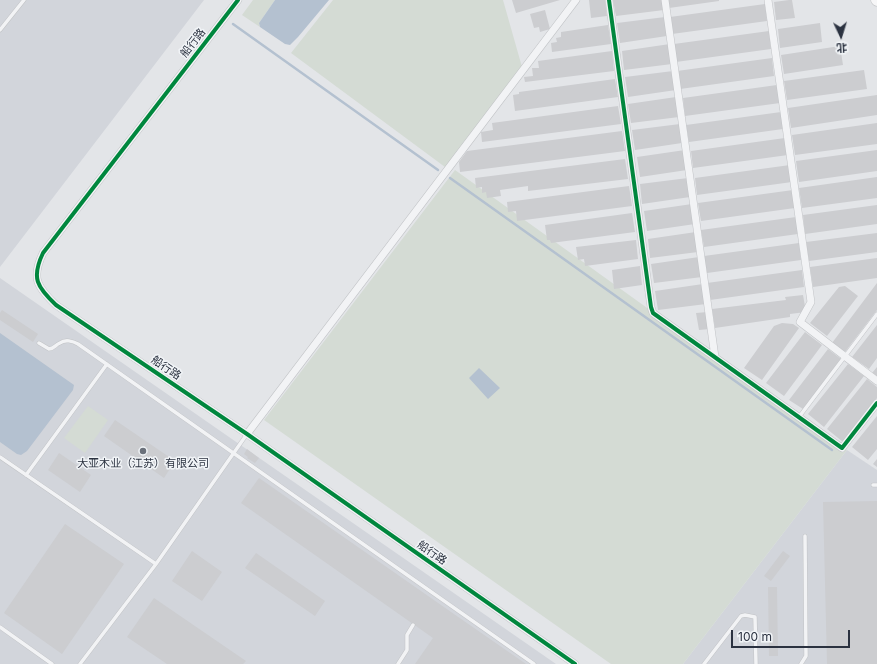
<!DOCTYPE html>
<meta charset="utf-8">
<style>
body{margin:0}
#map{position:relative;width:877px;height:664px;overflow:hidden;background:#e3e5e8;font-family:Inter,"Noto Sans SC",sans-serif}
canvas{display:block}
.north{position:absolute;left:821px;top:16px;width:40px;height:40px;-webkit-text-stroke:3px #f1f4f7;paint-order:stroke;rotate:176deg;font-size:11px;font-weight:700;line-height:16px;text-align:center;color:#2b3240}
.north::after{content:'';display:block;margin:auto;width:14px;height:18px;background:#2b3240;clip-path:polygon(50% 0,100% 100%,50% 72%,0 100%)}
.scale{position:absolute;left:731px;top:630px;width:119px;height:18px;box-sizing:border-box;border:2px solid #2b3240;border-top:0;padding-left:5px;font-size:12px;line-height:14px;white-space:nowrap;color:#2b3240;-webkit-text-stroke:3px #f1f4f7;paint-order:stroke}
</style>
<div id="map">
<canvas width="877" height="664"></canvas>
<div class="north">北</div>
<div class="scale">100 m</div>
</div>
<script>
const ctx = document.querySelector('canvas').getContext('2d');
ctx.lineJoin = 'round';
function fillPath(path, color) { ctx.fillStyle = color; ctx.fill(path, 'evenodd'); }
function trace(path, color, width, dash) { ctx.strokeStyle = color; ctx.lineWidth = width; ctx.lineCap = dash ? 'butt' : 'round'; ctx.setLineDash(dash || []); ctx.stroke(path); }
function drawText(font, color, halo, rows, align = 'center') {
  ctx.font = font + ' Inter,"Noto Sans SC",sans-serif'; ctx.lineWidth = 3; ctx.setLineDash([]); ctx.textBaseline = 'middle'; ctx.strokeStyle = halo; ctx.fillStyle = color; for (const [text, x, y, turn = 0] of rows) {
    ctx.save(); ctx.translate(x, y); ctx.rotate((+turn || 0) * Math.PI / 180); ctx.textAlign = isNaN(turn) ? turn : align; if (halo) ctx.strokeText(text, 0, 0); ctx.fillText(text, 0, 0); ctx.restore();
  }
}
fillPath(new Path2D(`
 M0,0h204l-204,267z
 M0,278l556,386h-556z
 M847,450l30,20v194h-194z`), '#d2d5db');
fillPath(new Path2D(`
 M253,0h22l-16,23 1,4 -18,-12z
 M333,0h170l19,67 -77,100 -154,-114z
 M455,170l344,247 48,33 -164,214h-72l-347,-244z
 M88,406l20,14 -23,33 -21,-15z`), '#d4dbd4');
fillPath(new Path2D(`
 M275,0h54l-31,37 -8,8 -5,-1 -25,-17 -1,-4z
 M0,333l74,52 -1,5 -46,61 -6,4 -4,-1 -17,-12z
 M479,368l21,20 -12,11 -19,-21z`), '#b4c1d0');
trace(new Path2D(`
 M233,24l205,146
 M450,178l382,272`), '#b4c1d0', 2.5);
fillPath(new Path2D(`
 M512,0h48l-44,13z
 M589,0h16l2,16 -16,2z
 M613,0h49l2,10 -48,6z
 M668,0h51v1l-50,7z
 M789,0h3l3,18 -19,2 -2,-18z
 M765,4l2,17 -95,13 -2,-17z
 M545,10l5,19 -10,3 -1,-5 -5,1 -4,-14z
 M665,17l2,19 -47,7 -3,-20z
 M820,23l2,19 -42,6 -2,-19z
 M608,25l3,19 -59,8 -1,-9 6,-1 -1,-4 5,-1v-5z
 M769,31l2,18 -95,13 -2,-18z
 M670,44l2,20 -48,6 -2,-19z
 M840,46l3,19 -59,9 -3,-19z
 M612,51l2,20 -89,11 -1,-5 9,-1 -1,-8h7l-1,-7z
 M772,58l2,18 -94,13 -3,-18z
 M864,70l3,19 -80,11 -3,-19z
 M673,71l3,19 -48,7 -3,-20z
 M615,79l3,18 -103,14 -2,-16 6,-1v-2z
 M777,85l3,18 -95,13 -2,-18z
 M877,95v20l-86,13 -3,-20z
 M676,97l3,20 -48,6 -3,-19z
 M618,106l3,18 -139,18 -1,-10 12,-2 -1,-7z
 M781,112l2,17 -94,13 -3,-17z
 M877,123v21l-82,11 -3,-20z
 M680,124l2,19 -47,7 -3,-20z
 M622,131l3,20 -165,21 -1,-10 8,-11z
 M785,138l3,17 -95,13 -2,-17z
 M685,150l2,20 -47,7 -3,-20z
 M877,150v21l-78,11 -3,-21z
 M625,159l3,20 -100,12v-5l-28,4 1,6 -14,2 -1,-6 -4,1v-6l-6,1 -1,-10z
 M790,165l2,17 -95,13 -2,-17z
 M877,177v21l-75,10 -3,-20z
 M688,178l2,19 -48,7 -2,-20z
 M629,186l3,20 -115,15 -1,-10 -8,1 -1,-10z
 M793,190l2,18 -94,13 -3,-18z
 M692,204l3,20 -48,7 -3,-20z
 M877,205v19l-72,10 -2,-19z
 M632,213l3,19 -84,11 -1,-3h-3l-2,-15z
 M796,217l2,17 -94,13 -3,-17z
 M696,232l2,20 -48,6 -2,-19z
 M877,233v19l-68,9 -3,-19z
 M636,240l2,19 -53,7 -1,-7 -6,1 -2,-13z
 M799,243l2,17 -94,13 -3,-17z
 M699,257l3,20 -48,6 -3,-19z
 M877,258v20l-64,9 -3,-20z
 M640,266l2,19 -28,4 -2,-19z
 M802,270l2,17 -94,13 -3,-17z
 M877,283v27l-32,42 -13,-9z
 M703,284l3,20 -48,6 -3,-19z
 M845,286l13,10 -31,40 -17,-13 29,-36z
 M803,295l3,17 -16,2v3l-75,11 -3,-19 74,-9 -1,-3z
 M2,310l36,24 -5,8 -33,-22v-7z
 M708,312l2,17 -11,1 -3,-17z
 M782,323l11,1 6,4 -37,52 -18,-12 30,-42z
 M877,325v33l-8,11 -17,-12z
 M805,332l17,13 -38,51 -18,-13z
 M828,349l13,10 -38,50 -14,-9z
 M848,364l16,12 -40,51 -16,-13z
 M877,367v10l-5,-4z
 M867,379l10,8v11l-34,44 -16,-13z
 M877,416v33l-9,11 -16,-13z
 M115,420l60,41 -11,17 -60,-42z
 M247,449l12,9 -4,5 -8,-5 1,-1 -4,-3z
 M59,453l32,22 -11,17 -32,-22z
 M877,459v8l-4,-3z
 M259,478l192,134 75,52h-111l18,-26 -192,-135z
 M877,501v163h-50l-4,-162z
 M65,524l59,40 -62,90 -58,-41z
 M192,551l30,21 -20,29 -30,-20z
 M783,551l7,5 -19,25 -7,-5z
 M256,553l69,48 -10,15 -70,-48z
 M768,587h9l1,69h-9z
 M154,598l92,63 -3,3h-76l-40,-27z`), '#cccdd0');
const lane = new Path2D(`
 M0,30l24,-30
 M39,343l10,6c5,0 6,-4 11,-6 5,-4 13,-2 18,1l456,320
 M799,417l78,-103
 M0,457l156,107
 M26,475l81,-111
 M873,485h4
 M0,627l52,37
 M80,664l76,-100 91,-130
 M398,664l9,-14v-15l6,-10
 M704,664l37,-48 4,-1 10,2 1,47
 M801,664l5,-8 -1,-120`);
const street = new Path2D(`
 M238,0l-195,253c-12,25 -6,34 13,52l191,129 328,230
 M609,0l42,307 2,6 189,135 35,-45
 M665,0l50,357
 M768,0l43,302 -11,20 77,59
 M247,434l329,-434`);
const secondary = new Path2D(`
 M876,0l1,1`);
trace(lane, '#c1c3c6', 4.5);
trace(street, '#c1c3c6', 8);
trace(secondary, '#c1c3c6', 11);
trace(lane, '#f2f3f5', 3.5);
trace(street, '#f2f3f5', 7);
trace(secondary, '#f6f6f7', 10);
trace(new Path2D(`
 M238,0l-195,253c-12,25 -6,34 13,52l191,129 328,230
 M609,0l42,307 2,6 189,135 35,-45`), '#00873e', 4);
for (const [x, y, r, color] of [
 [143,451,4,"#6b717b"]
]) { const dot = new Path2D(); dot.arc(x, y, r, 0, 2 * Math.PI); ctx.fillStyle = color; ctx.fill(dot); trace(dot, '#f1f4f7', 1.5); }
drawText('11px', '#2b3240', '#f1f4f7', [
 ["船行路",193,43,-52],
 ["船行路",166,368,34],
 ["船行路",432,553,35]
]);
drawText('11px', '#2b3240', '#f1f4f7', [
 ["大亚木业（江苏）有限公司",143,464]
]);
</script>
